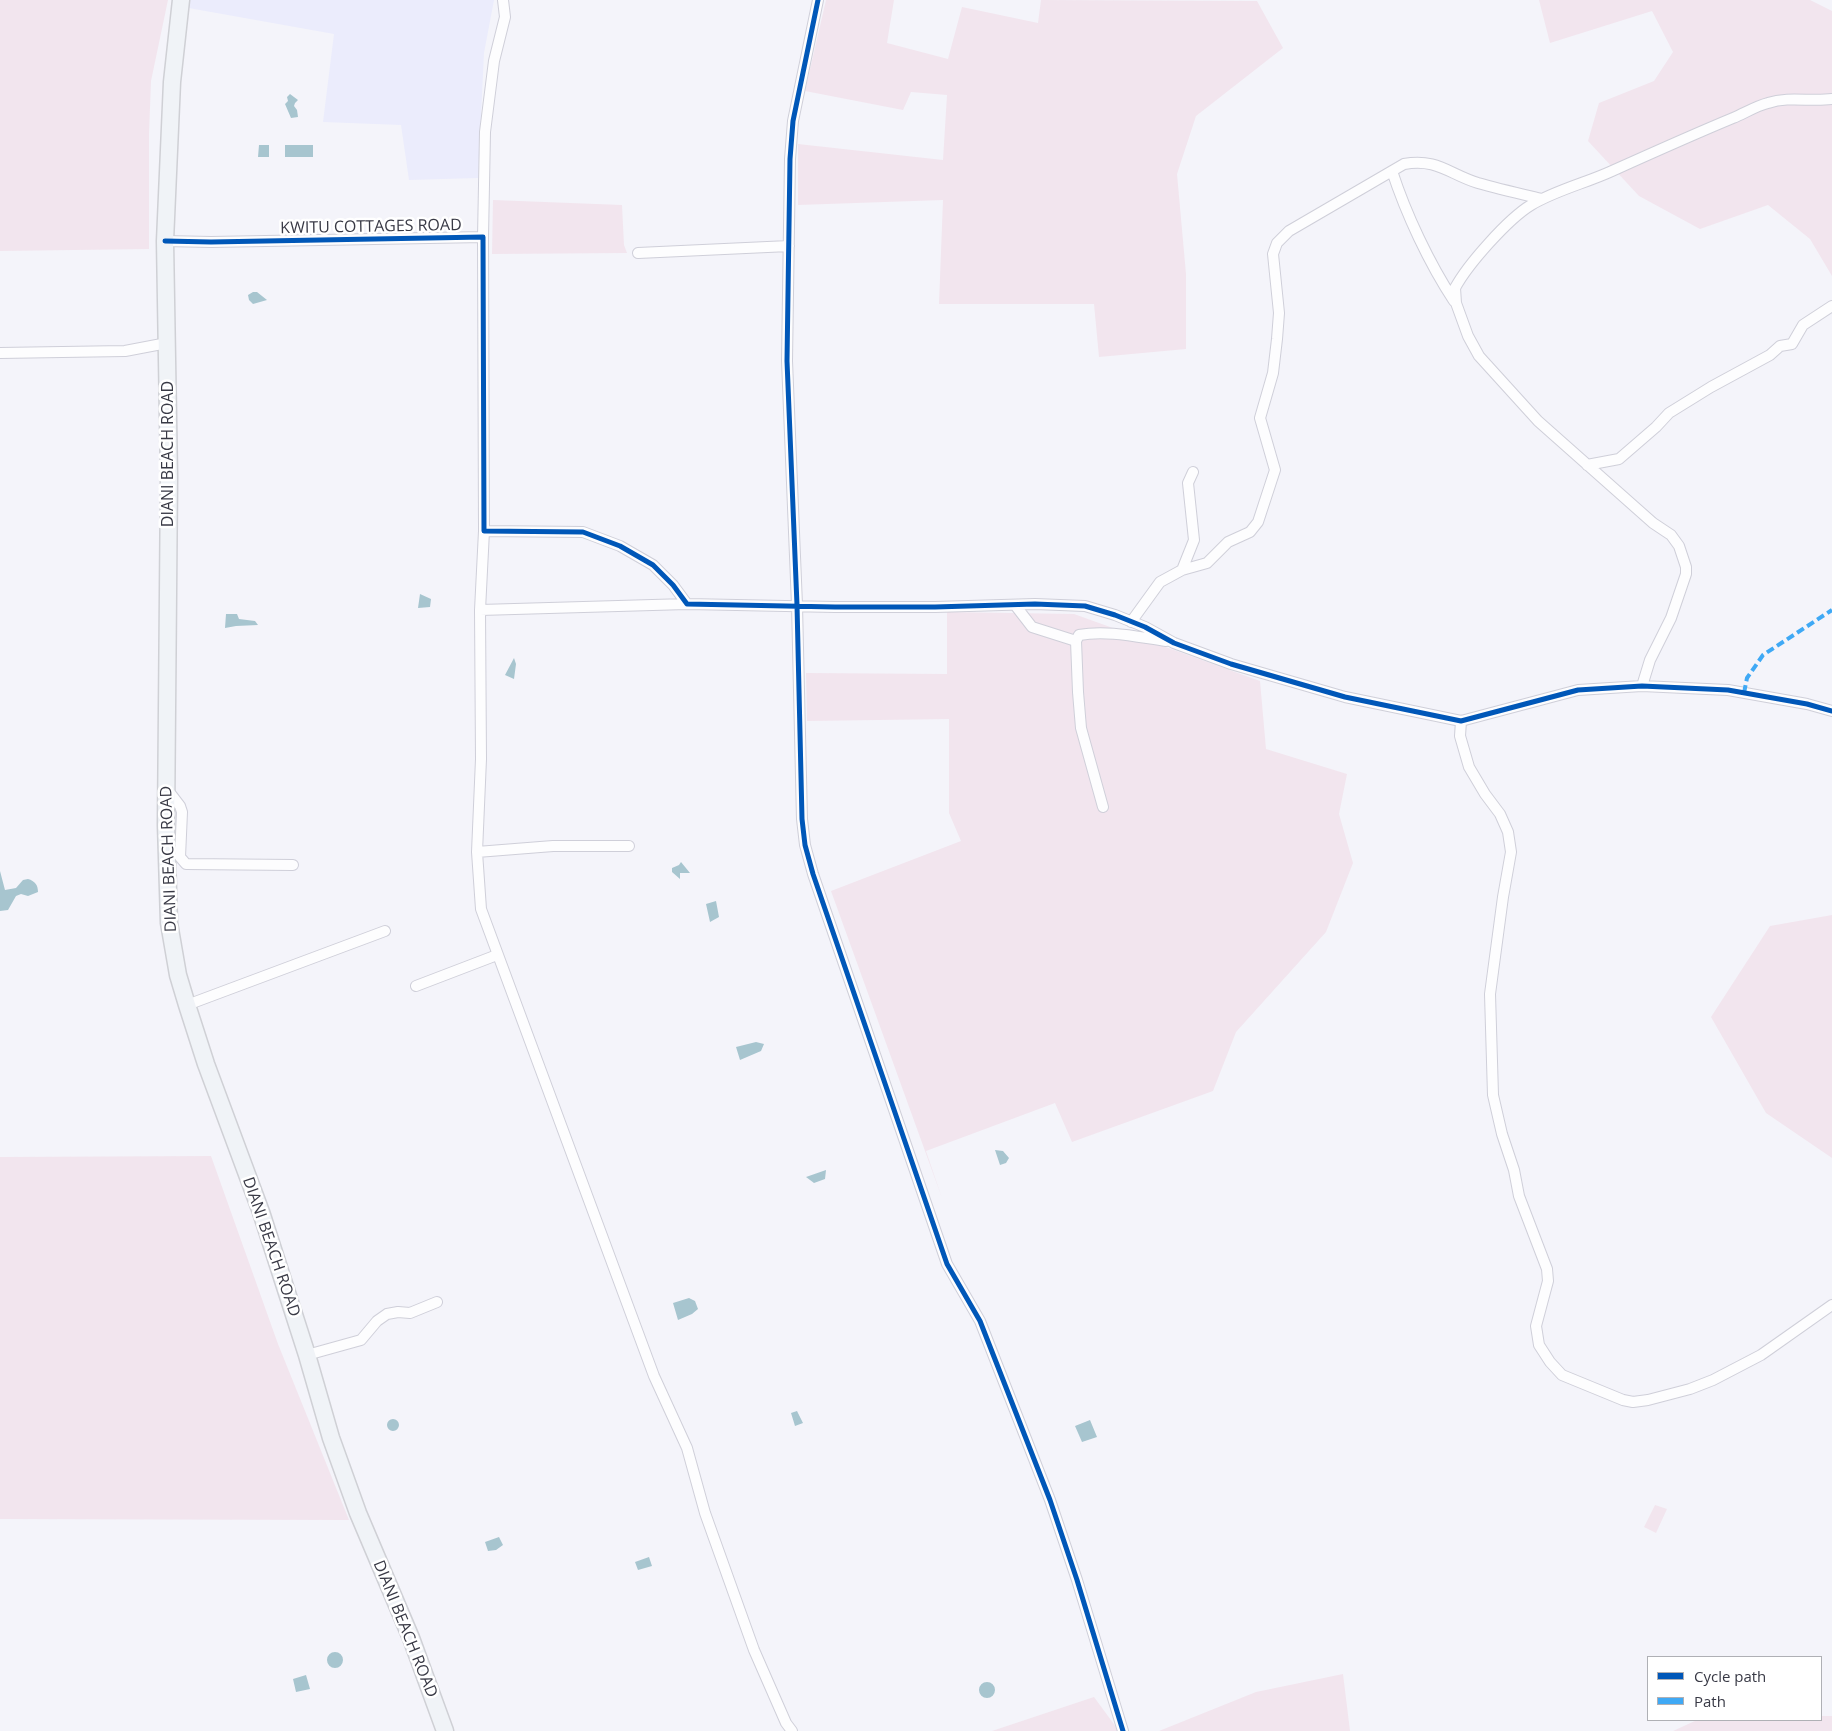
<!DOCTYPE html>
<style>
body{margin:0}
#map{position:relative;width:1832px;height:1731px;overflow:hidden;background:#f4f4fa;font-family:"Open Sans",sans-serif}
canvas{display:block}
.legend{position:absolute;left:1647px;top:1656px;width:175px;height:65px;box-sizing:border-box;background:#fff;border:1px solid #afb0b5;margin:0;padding:6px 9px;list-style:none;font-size:15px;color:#383945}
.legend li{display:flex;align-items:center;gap:10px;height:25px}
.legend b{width:25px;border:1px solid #afb0b5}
</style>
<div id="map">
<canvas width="1832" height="1731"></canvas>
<ul class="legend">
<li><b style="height:6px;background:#0057b8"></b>Cycle path</li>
<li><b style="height:6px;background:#3fa9f5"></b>Path</li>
</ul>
</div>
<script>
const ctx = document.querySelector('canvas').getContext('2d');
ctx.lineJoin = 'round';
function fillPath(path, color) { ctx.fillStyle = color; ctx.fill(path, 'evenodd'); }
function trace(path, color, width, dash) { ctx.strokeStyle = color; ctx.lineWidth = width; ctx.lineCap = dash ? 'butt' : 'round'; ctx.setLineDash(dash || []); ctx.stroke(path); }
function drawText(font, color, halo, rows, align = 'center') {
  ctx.font = font + ' "Open Sans",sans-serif'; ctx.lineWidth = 5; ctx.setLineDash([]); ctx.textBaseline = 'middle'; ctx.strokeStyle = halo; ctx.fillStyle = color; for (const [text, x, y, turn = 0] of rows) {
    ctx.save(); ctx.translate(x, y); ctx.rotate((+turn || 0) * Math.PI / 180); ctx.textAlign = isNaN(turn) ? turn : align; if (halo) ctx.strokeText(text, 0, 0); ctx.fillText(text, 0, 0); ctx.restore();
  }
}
fillPath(new Path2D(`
 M185,0h309l-10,53 -6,125 -69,2 -8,-55 -78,-3 11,-88 -151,-27z`), '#ebecfc');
fillPath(new Path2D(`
 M0,0h168l-17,81 -2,53v115l-149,2z
 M826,0h68l-7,43 61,16 14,-52 76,16 3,-23 216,1 26,47 -87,68 -19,58 9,100v75l-87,8 -5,-53h-155l4,-104 -145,5v-61l145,16 4,-65 -36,-3 -8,18 -98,-19z
 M1539,0h271l22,11v265l-22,-37 -42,-34 -68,24 -61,-33 -51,-55 11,-38 55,-22 19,-29 -21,-41 -102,32z
 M493,200l129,5 2,40 3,8 -135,1z
 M947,612l127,2 186,67 6,68 81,25 -8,40 14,49 -27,69 -90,100 -23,59 -141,51 -17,-39 -129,48 16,47 -111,-307 130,-50 -12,-28v-94l-142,2 -1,-48 141,1z
 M1832,915v243l-66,-45 -55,-96 59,-91z
 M211,1156l67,188 71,176 -349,-1v-362z
 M1655,1505l12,4 -11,24 -12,-6z
 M1343,1674l7,57h-191l97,-39z
 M1094,1697l25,34h-127z
 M1821,1716h11v15h-159l24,-11h124z`), '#f2e5ee');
fillPath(new Path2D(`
 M290,94l8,6 -3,3 -1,3 3,4 1,7 -7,1 -6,-14 3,-3 -1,-4z
 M259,145h10v12h-11z
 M285,145h28v12h-28z
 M253,292h4l10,8 -14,4 -4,-4 -1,-5z
 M420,594l11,5 -1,8 -12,1z
 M226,614h11l2,5 16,2 3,4 -22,1 -11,2z
 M514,658l2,6 -2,15 -9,-4z
 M681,862l9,11h-10v6l-8,-7v-4l7,-3z
 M0,871l5,19 11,-2 7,-8 5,-1c7,2 10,6 10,13l-10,4 -7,-2 -5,2 -8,14 -8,1z
 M716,901l3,16 -9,5 -4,-18z
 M756,1042l8,2 -3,7 -21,9 -4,-13z
 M995,1150l8,1 6,7 -3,5 -6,2z
 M826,1170l-1,9 -11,4 -8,-6z
 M689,1298l6,3 3,8 -6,5 -14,6 -5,-17z
 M797,1411l6,12 -8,3 -4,-13z
 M387 1425a6 6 0 1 1 12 0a6 6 0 1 1-12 0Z
 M1090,1420l7,17 -15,5 -7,-16z
 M499,1537l4,8 -7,5 -8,1 -3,-9z
 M649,1557l3,9 -14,4 -3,-8z
 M327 1660a8 8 0 1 1 16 0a8 8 0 1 1-16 0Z
 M306,1675l4,14 -14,3 -3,-13z
 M979 1690a8 8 0 1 1 16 0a8 8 0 1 1-16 0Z`), '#a7c5cf');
const street = new Path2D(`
 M818,0l-25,121 -3,38 -3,202 10,244 5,214 3,26 8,29 134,390 33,57 70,179 27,80 46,151
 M1392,171c14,43 37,92 62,130
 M483,237l2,-105 9,-71 11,-44 -2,-17
 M165,241l46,1 272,-5 1,294 99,1 37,14 33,19 20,20 14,19 148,3h100l100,-3 50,2 30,9 30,12 29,16 57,21 114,33 116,24 117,-31 64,-4 86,4 79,14 25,7
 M638,253l151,-7
 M0,353l125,-2 42,-8
 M1587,465l32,-6 37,-32 13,-14 42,-26 59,-32 10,-9 12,-2 11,-19 29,-19
 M484,531l-4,79 1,149 -4,93 4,57 173,467 33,72 18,65 49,137 32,73 6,8
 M1182,570l12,-30 -6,-57 5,-11
 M1015,605l17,22 44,14
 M480,610l207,-6
 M1131,622l29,-40 22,-12 25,-7 21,-21 22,-10 8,-10 17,-52 -15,-52 13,-45 4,-34 2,-26 -6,-59 4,-11 12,-12 115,-67c33,-6 45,10 74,19 21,6 43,11 64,16
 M1642,686l8,-26 21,-42 15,-44v-7l-7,-21 -8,-11 -18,-12 -115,-102 -59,-65 -11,-20 -12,-33 -1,-15c13,-24 53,-69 76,-83 25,-15 55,-22 81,-34 40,-18 80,-36 121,-53 12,-5 23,-12 35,-15 21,-7 43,-1 64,-4
 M1461,721l-1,15 9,31 16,27 15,20 8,18 3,20 -8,45 -13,97 3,101 9,39 12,36 5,26 28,73 1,12 -12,45 3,19 11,17 12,13 61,25 10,2 15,-2 42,-11 23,-9 48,-25 71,-50
 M167,789l13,17 2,6 -2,45 6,7 107,1
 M1103,807l-22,-79 -3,-36 -2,-51 3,-6c28,-5 58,2 87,6
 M477,852l76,-6h76
 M416,986l81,-31
 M187,1005l198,-74
 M307,1355l54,-15 16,-19 10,-7 11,-2 12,1 27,-11`);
const primary = new Path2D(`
 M181,0l-9,82 -7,159 4,236 -3,348 3,98 9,52 9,30 19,59 55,148 46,143 24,83 27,75 53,125 34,93`);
trace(street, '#cfcfd9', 12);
trace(primary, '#cfd0d5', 19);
trace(street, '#fdfdfe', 10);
trace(primary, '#f0f3f7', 16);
trace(new Path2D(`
 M1744,693l3,-15 16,-23 69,-45`), '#3fa9f5', 4, [8, 4]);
trace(new Path2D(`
 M818,0l-25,121 -3,38 -3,202 10,244 5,214 3,26 8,29 134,390 33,57 70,179 27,80 46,151
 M165,241l46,1 272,-5 1,294 99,1 37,14 33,19 20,20 14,19 148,3h100l100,-3 50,2 30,9 30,12 29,16 57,21 114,33 116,24 117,-31 64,-4 86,4 79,14 25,7`), '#0057b8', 5);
drawText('16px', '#383945', '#fff', [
 ["KWITU COTTAGES ROAD",371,227,-1],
 ["DIANI BEACH ROAD",168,454,-90],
 ["DIANI BEACH ROAD",169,859,-92],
 ["DIANI BEACH ROAD",271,1247,71],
 ["DIANI BEACH ROAD",405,1629,68]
]);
</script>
